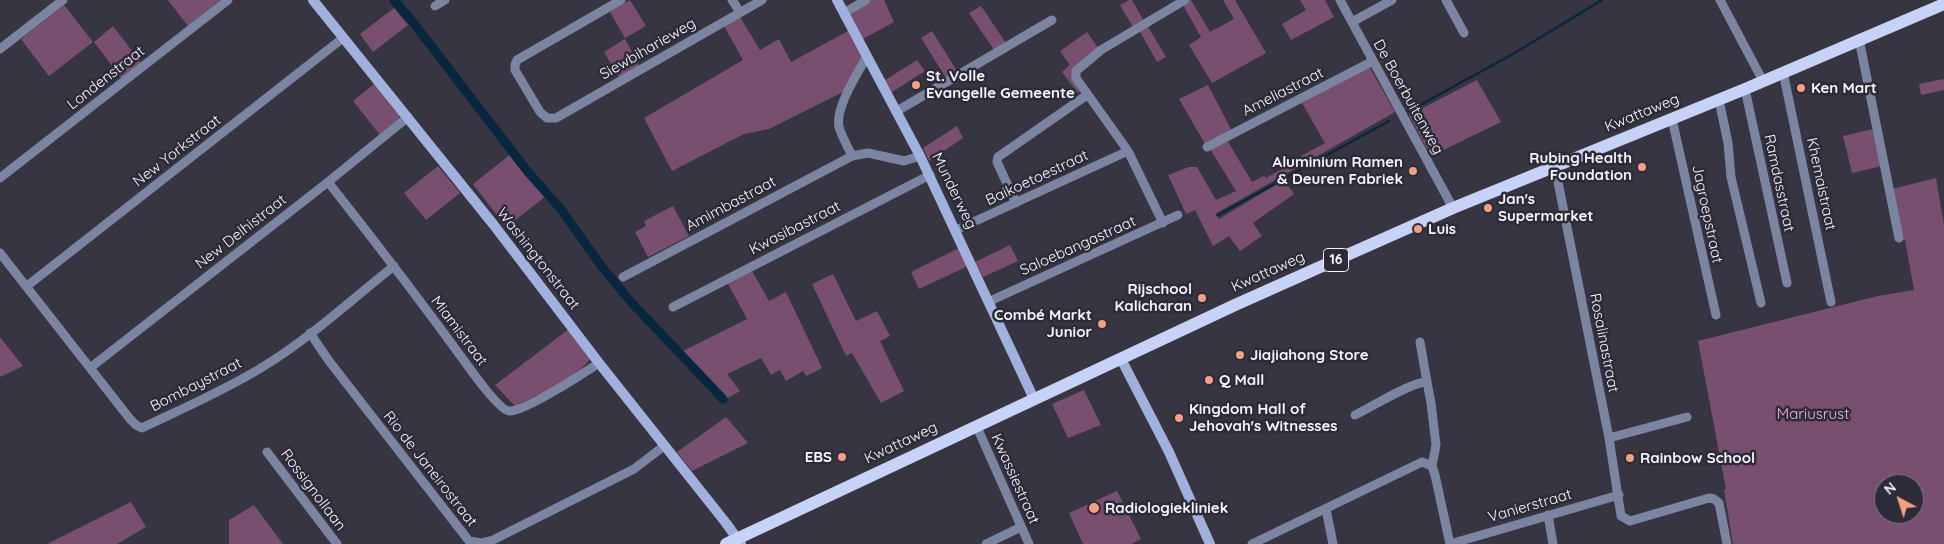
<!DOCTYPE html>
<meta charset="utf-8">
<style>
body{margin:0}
#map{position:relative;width:1944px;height:544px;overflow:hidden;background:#373541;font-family:Quicksand,sans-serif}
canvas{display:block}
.north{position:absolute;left:1874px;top:474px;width:50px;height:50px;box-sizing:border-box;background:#2d2b37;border:1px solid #7d7b86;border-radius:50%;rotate:320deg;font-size:14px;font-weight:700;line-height:20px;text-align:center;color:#f5f4fc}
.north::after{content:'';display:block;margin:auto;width:18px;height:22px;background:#f39f82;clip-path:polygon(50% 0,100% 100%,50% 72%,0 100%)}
</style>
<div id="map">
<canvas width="1944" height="544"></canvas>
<div class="north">N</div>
</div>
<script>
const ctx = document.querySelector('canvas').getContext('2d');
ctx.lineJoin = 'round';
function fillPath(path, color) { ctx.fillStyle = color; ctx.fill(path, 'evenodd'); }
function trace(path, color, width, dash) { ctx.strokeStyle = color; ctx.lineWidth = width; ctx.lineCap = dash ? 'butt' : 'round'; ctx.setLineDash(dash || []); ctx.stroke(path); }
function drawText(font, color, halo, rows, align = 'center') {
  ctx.font = font + ' Quicksand,sans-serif'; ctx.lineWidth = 5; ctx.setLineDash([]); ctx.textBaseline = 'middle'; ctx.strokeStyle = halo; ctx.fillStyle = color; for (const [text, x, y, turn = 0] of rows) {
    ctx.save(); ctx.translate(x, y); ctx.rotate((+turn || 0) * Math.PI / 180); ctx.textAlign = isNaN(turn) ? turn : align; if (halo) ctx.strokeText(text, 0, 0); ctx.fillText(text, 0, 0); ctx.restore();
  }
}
fillPath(new Path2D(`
 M168,0h52l-32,26z
 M630,0l16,26 -21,12 -15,-26z
 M871,0h13l10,22 -31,17 -13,-23v-3z
 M1129,0h3l12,21 -11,6 -13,-22z
 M1191,0l19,32 24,-13 -11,-19h12l31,53 -54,30 -23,-38 12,-8 -18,-32z
 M1300,0h25l9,17 -43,23 -9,-16 24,-14z
 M64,5l29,37 -44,34 -28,-37z
 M981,6l25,37 -12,7 -25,-37z
 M394,8l14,17 -35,27 -13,-18z
 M740,17l20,33 19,-11 12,23 57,-31 15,27 -14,31 -80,40 -25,5 -72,37 -28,-53 99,-58 -19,-34z
 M1147,25l19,32 -9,5 -18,-32z
 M113,26l28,37 -20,15 -27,-36z
 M932,31l25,40 -11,7 -25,-40z
 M1087,32l12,17 -21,17 3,24 -3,3 -16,-21 8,-7 -10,-14z
 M625,39l15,28 -20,12 -16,-27z
 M917,60l8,11 -33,21 -7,-12z
 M1370,68l25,44 -180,102 4,5 65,-39 10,14 -41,29 9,13 -22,15 -11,-15 -16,10 -18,-36 -9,4 -18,-39 21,-8h8l19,33 20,-9 -26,-42 17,-9 25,42 12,-6 2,2 24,-14v-2l35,-19 -23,-40 63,-34z
 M1944,79v11l-23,5 -2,-11z
 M1477,80l24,42 -70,34 -22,-41z
 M378,81l22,34 -2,5 -18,15 -27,-34z
 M1208,85l24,46 -27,13 -26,-45z
 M957,126l6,12 -34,23 -6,-13z
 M1873,129l9,37 -30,7 -9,-37z
 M511,154l34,43 -39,30 -33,-43z
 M438,166l22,27 -34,27 -22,-27z
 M1936,178l8,47v319h-211l-9,-54 2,-1 -28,-148 180,-45 36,-6 -9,-50h-3l-10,-51zM1884,484h30v30h-30z
 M673,206l16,30 -41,21 -13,-25 11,-6 -2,-5z
 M1010,245l8,16 -35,16 -8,-15z
 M959,248l9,18 -49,23 -8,-17z
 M751,269l18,32 17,-9 36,76 -16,8 -3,-5 -17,10 -6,-11 -9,5 -10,-17 -34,16 13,17 -14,8 -45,-47 66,-33 -20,-37z
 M833,274l23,47 21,-10 13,25 -10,5 24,50 -23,12 -29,-50 -6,3 -34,-72z
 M569,329l22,29c-17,23 -51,35 -76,48l-20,-21z
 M0,337l23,29 -23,11z
 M1084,390l17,35 -33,13 -16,-34z
 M726,417l22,26 -56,28 -15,-19z
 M1117,491l24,48 -10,5h-48l-14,-31z
 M131,502l15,25 -29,17h-70z
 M254,505l29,39h-54v-24z`), '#794f70');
trace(new Path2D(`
 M1409,111l104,-57 89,-54
 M1218,215l171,-94`), '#07263f', 2.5);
trace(new Path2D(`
 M394,0l18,21 116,151 32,36 42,59 29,35 92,97`), '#07263f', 9);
trace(new Path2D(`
 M621,0l-104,60 -2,5v5l25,42 7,6h9l206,-118
 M732,0l8,12
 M1340,0l113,208
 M1446,0l18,33
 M1720,0l43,81
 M435,6l10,-6
 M844,13l22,-13
 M1352,22l40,-22
 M1859,39l40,199
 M0,49l63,-49
 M1783,72l48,230
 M1745,89l42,194
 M1719,100l9,43 3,34 30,126
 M897,111l155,-91
 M1672,119l44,196
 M1207,147l166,-86
 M852,156c-4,-9 -10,-19 -13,-29 -4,-19 18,-53 27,-69
 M1555,167l54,271 12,78 9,5 79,-23 5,1 5,4 8,41
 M0,178l228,-178
 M328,182c50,63 98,126 145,191 6,8 27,37 36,38 15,1 75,-38 90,-48
 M1016,203l-19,-41 1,-5 89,-62
 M1163,223l-35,-72 -52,-73v-7l25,-21 84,-50
 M956,230l172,-79
 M0,253l130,166 6,6 6,3c40,-19 81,-37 119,-60 48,-29 90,-68 133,-102
 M623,277l229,-121 16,-3 36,8 16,-5
 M27,286l316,-248
 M990,301l188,-86
 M673,307l257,-132
 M310,333l19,28 140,180 12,2 12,-3 141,-71 30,-23
 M1420,342l7,40
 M90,368l238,-186 80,-65
 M1355,415c15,-7 58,-34 72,-33l4,21 5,42 -4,21
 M976,425l53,119
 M1609,438l78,-21
 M267,452l70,92
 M1326,509l7,35
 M1548,515l5,29
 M986,544l35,-17
 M1252,544l170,-82 10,4 3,9 15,69
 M1450,544l169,-49`), '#7b85a1', 9);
trace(new Path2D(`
 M313,0l180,224 106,139 127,160 15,21
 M837,0l83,156 114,243
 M1121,359l48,93 41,92`), '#a1b1de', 10);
trace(new Path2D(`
 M726,544l509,-239 103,-46 115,-51 292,-119 199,-85`), '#c6d3f6', 12);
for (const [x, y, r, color] of [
 [916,85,5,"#f39f82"],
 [1801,88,5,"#f39f82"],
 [1642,167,5,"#f39f82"],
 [1413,171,5,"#f39f82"],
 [1488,208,5,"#f39f82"],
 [1418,229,5,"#f39f82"],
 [1202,298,5,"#f39f82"],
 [1102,324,5,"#f39f82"],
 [1240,355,5,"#f39f82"],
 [1209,380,5,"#f39f82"],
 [1179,418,5,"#f39f82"],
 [842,457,5,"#f39f82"],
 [1630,458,5,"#f39f82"],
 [1094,508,6,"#f39f82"]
]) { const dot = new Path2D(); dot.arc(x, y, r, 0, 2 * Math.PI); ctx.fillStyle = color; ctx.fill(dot); trace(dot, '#2d2b37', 2); }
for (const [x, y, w] of [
 [1336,260,25]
]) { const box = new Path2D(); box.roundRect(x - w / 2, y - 11.5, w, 23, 4); ctx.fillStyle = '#2d2b37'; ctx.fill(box); trace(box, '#f5f4fc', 1); }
drawText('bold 14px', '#f5f4fc', null, [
 ["16",1336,260]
]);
drawText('15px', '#f5f4fc', '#2d2b37', [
 ["Siewbiharieweg",648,49,-30],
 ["Londenstraat",106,78,-38],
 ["Ameliastraat",1283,92,-27],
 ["De Boerbuitenweg",1408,97,61],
 ["Kwattaweg",1642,113,-22],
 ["New Yorkstraat",177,151,-38],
 ["Baikoetoestraat",1037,178,-25],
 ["Ramdasstraat",1779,183,78],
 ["Khemaistraat",1821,184,78],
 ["Munderweg",954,191,64],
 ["Amimbastraat",731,204,-28],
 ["Jagroepstraat",1707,214,78],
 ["Kwasibastraat",795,228,-27],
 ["New Delhistraat",241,232,-38],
 ["Saloebangastraat",1078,246,-24],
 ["Washingtonstraat",538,259,52],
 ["Kwattaweg",1268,272,-24],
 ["Miamistraat",459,331,53],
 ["Rosalinastraat",1604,343,79],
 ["Bombaystraat",196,385,-27],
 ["Kwattaweg",901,443,-25],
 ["Rio de Janeirostraat",430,469,52],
 ["Kwassiestraat",1015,479,66],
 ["Rossignollaan",313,490,53],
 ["Vanierstraat",1530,506,-16]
]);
drawText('bold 15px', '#f5f4fc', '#2d2b37', [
 ["St. Volle",926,76],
 ["Evangelle Gemeente",926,93],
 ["Ken Mart",1811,88],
 ["Rubing Health",1632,158,"right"],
 ["Foundation",1632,175,"right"],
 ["Aluminium Ramen",1403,162,"right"],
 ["& Deuren Fabriek",1403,179,"right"],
 ["Jan's",1498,199],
 ["Supermarket",1498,216],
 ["Luis",1428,229],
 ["Rijschool",1192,289,"right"],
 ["Kalicharan",1192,306,"right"],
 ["Combé Markt",1092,315,"right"],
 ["Junior",1092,332,"right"],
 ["Jiajiahong Store",1250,355],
 ["Q Mall",1219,380],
 ["Kingdom Hall of",1189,409],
 ["Jehovah's Witnesses",1189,426],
 ["EBS",832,457,"right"],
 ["Rainbow School",1640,458],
 ["Radiologiekliniek",1105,508]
], 'left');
drawText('15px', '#f8b4e8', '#2d2b37', [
 ["Mariusrust",1813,414]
]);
</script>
